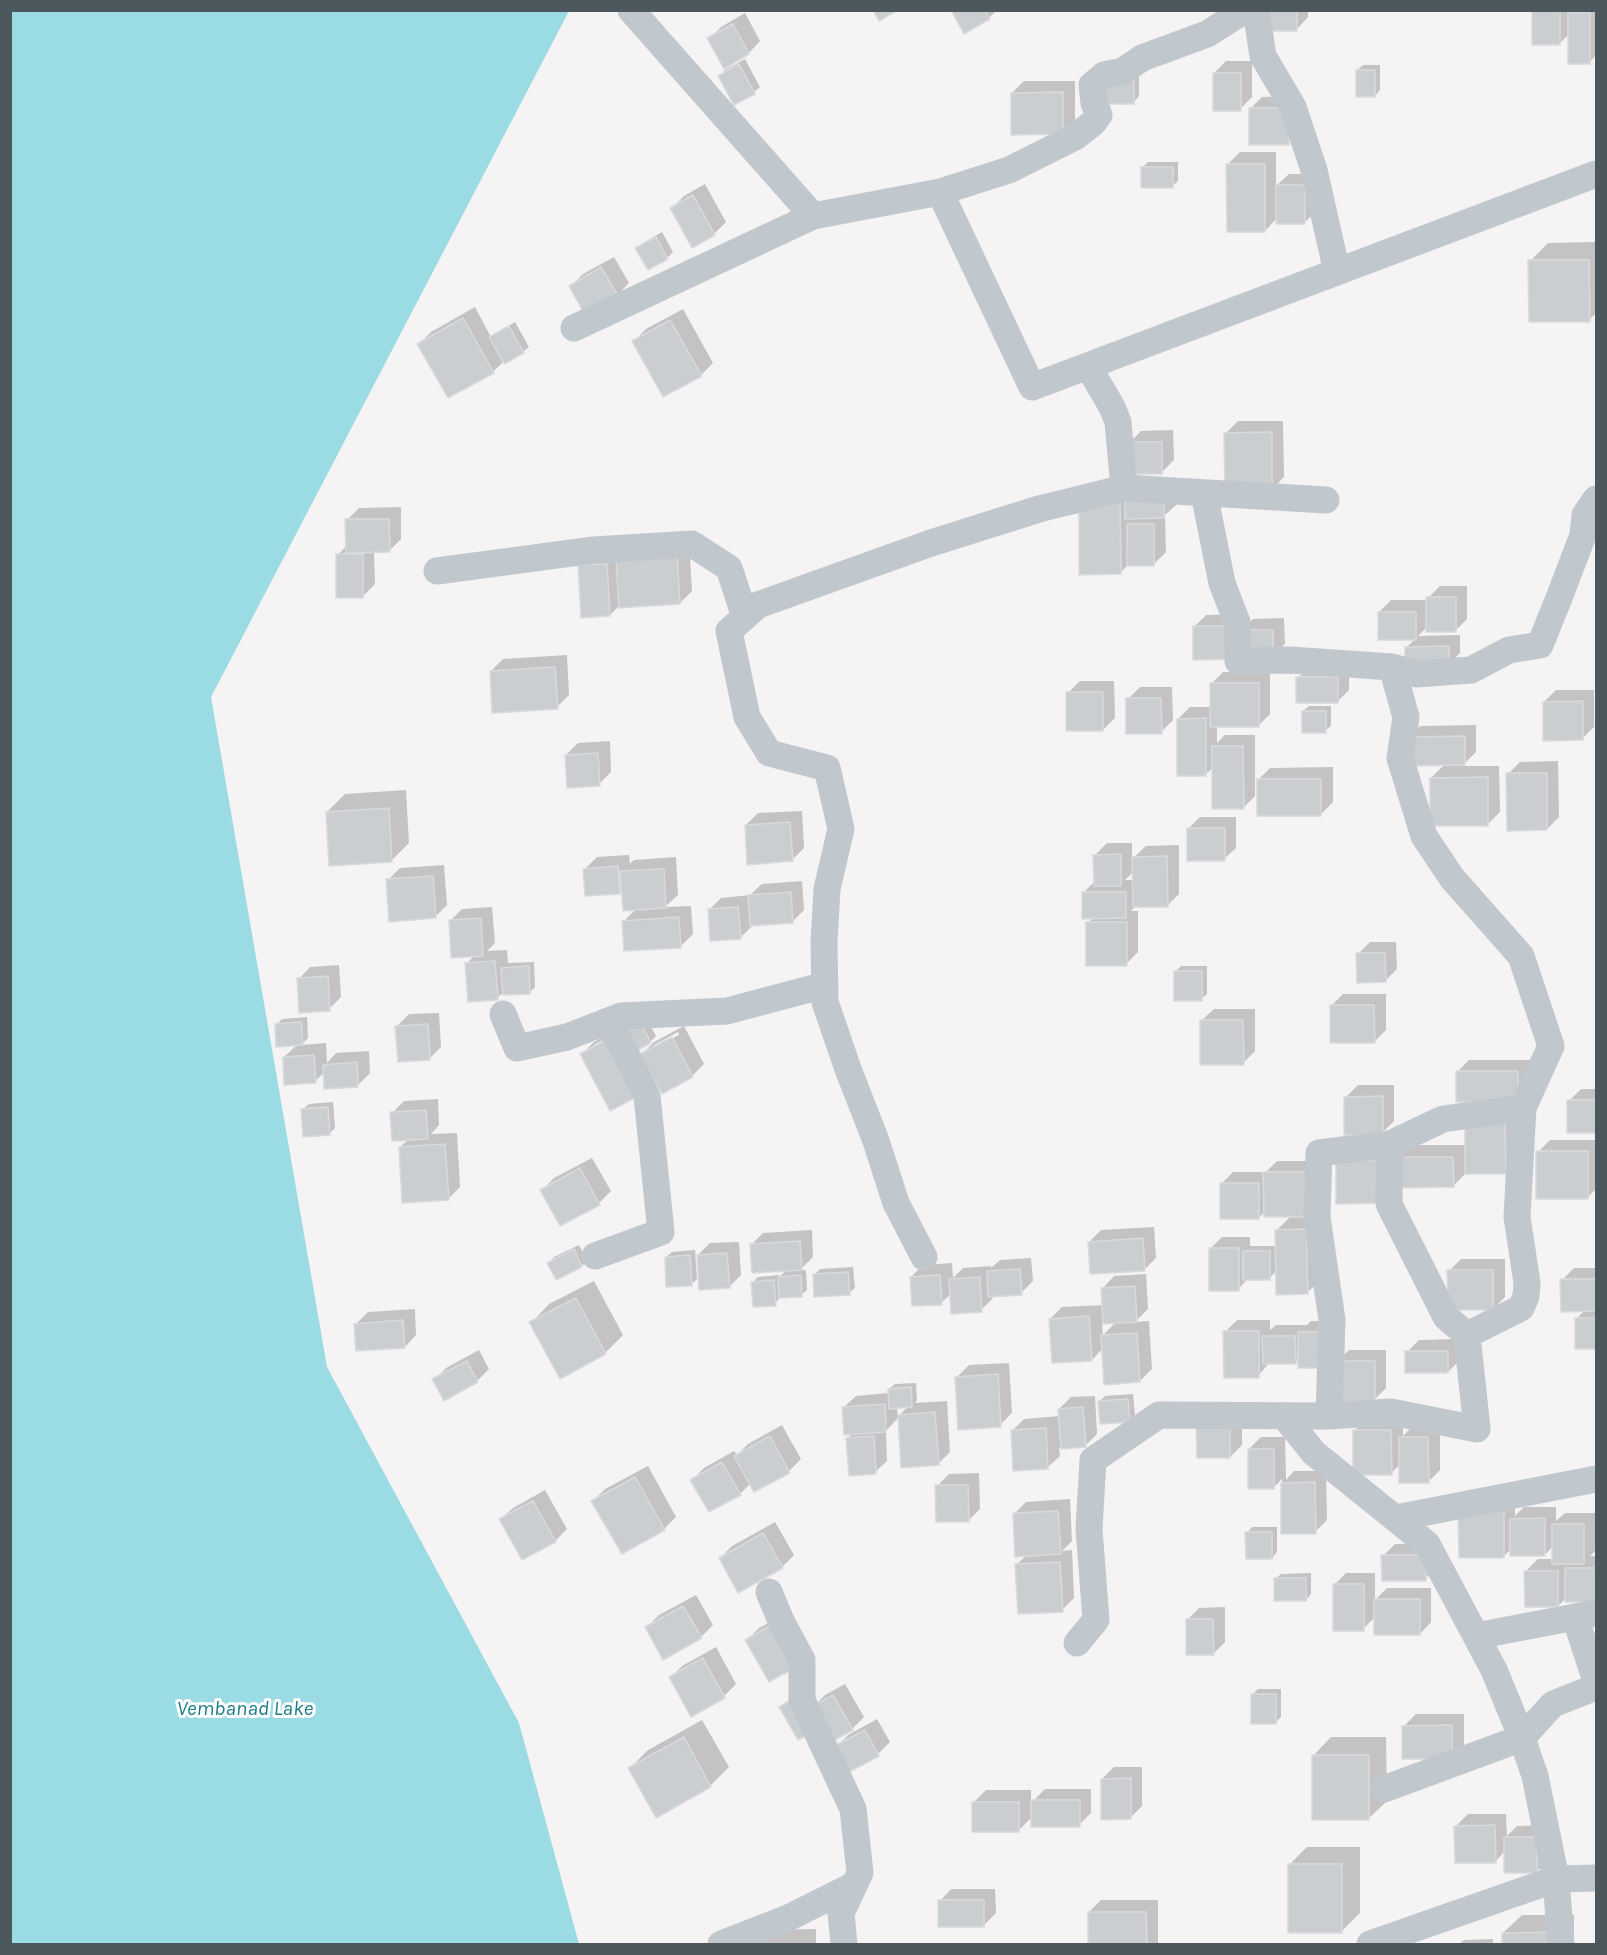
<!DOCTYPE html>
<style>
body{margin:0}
#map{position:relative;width:1607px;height:1955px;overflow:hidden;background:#f5f3f3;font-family:Karla,sans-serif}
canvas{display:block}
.frame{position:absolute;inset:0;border:12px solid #4d585e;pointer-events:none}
</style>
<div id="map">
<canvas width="1607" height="1955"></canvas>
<div class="frame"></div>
</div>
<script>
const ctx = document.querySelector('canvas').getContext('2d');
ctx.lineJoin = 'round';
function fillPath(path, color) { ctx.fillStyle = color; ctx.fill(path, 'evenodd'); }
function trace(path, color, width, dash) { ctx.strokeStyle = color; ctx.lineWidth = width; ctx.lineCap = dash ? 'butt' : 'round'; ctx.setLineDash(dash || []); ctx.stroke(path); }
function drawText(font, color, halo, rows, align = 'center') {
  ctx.font = font + ' Karla,sans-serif'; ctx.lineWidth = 6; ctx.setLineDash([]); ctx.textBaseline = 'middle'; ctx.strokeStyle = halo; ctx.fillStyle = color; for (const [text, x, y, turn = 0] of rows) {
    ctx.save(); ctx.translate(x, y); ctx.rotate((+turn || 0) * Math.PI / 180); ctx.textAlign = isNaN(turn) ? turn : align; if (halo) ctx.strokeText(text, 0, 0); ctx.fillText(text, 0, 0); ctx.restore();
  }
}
fillPath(new Path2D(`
 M11,10l558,1 -358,686 116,670 192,356 60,221h-568z`), '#9bdbe3');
fillPath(new Path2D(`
 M952,10h45l-8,8z
 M1266,10h42v7l-11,12z
 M1535,10h61v45l-6,7 -20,-29 -10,10 -27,-31z
 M745,13l15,28 -11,12 -25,14 -15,-28 12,-12z
 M745,59l15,28 -6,5 -19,11 -16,-27 6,-6z
 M1226,61h26v36l-12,12 -26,-36z
 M1363,65h17v25l-5,6 -18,-26z
 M1139,75v21l-5,6 -33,-21z
 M1024,81h51v40l-12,12 -51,-40z
 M1300,96v35l-12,12 -38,-34 12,-12z
 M1240,152h36v34l13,-12h27l1,37 -12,11 -28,-4 -12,13 -37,-67z
 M1148,162h30v19l-6,5 -30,-18z
 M705,184l21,38 -12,12 -21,12 -21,-38 12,-12z
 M662,232l11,20 -6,6 -18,10 -12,-20 6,-5z
 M1596,242v71l-7,7 -59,-59 18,-18z
 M614,257l15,26 -12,12 -46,-9 12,-12z
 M475,307l16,30 24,-15 14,25 -6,5 -19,9 -11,11 -74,-28 12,-12z
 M683,309l30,54 -12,12 -67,-34 12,-12z
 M1238,421h45l1,56 -12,12 -46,-56z
 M1173,430l1,30 -12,12 -33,-29 12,-12z
 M1175,481l1,24 -11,10 1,37 -12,12 -26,1 -8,8 -40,-70z
 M401,507v32l-12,12h-15l1,33 -12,12 -25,-41 9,-10v-25l12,-12z
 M689,543l3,48 -12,12 -60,2 -10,10 -30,-49z
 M1440,586h27v33l-12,12 -27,-5 -10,10 42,-1v18l-12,12 -42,-17 9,-9 -36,-27 12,-12h37v-2z
 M1245,614v13l8,-8 31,-1 1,26 -12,12 -79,-29 12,-12z
 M567,655l2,40 -12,12 -66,-36 12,-12z
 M1349,665v25l-12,12 -39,-24 12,-12z
 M1270,671v43l-12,12h-41v17l8,-8h30v61l-12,12 -29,-41 -9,8 -27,-56 12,-12h21v-23l12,-12z
 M1080,681h34l1,37 -12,12 -35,-37z
 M1140,687h32l1,33 -12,12 -33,-33z
 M1556,690h38v37l-12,12 -38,-37z
 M1309,706h22v20l-6,5 -22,-20z
 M1476,725v27l-14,14h37l1,46 -12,12 -57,-46 14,-14 -37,-26 12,-12z
 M610,741l1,31 -12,12 -33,-29 12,-12z
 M1558,761l1,56 -12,12 -39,-55 12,-12z
 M1333,767v35l-12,12 -63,-34 12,-12z
 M406,790l3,53 -18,18 -64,-49 18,-18z
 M802,811l2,37 -12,12 -46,-35 12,-12z
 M1200,817h36v31l-12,11 -36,-30z
 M1107,843h25v16l14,-13 33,-1v49l-12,12h-31l-5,5h7v41l-12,12 -38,-41 5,-6 -9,-25 11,-11v-26zM1134,871v9h-9z
 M629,855l1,9 4,-4 42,-3 2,38 -13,12 26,-1 2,28 -12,12 -57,-25 12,-12 -13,-20 -4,4 -34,-24 12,-12z
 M444,865l3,40 -12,12 -47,-37 12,-12z
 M802,881l2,29 -12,12 -40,4 -12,12 -31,-28 12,-12 29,-3 12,-11z
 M492,907l3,36 -8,8 20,-1 1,13 26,-1 1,25 -5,5h-26l-7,6 -30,-35 8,-8 -25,-34 12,-12z
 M1370,942h26l1,27 -12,12 -27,-27z
 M339,965l2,32 -12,12 -30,-30 11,-12z
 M1181,966h26v28l-6,5 -26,-27z
 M1343,994h43v36l-12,12 -43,-36z
 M1214,1009h41v42l-12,12 -41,-43z
 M643,1011l13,25 -6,6 -68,12 12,-12 24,-13zM617,1032l-23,16v-3z
 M439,1013l2,34 -12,12 -32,-33 12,-12z
 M307,1017l1,21 -7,7 25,-2 1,20 9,-10 33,-2 1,22 -12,12 -33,-13 -10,9 -31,-24 14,-13 -22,-19 6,-6z
 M684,1026l20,38 -12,12 -50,-22 12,-12zM678,1032l1,3 -25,13v-3z
 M1469,1060h61v29l-73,-17z
 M1358,1085h36v36l-12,12 -36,-36z
 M1581,1089h15v43h-27v-31z
 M438,1099l1,26 -8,9 26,-1 3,54 -12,12 -48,-52 9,-8 -17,-26 12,-12z
 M333,1102l2,26 -5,5 -27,-24 6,-5z
 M1517,1109v52l-12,12 -40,1 -12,12 -56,-29 12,-12h58z
 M1550,1140h46v49l-8,8 -50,-45z
 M592,1158l19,33 -12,12 -57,-13 12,-12z
 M1277,1161h43l-1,120 -12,12 -30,-23 -7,8h-21l-11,11 -28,-40 12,-12h28v9h27l-1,-15 15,-15 -26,-5 -6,7 -38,-34 12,-12h33z
 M1154,1227l2,31 -12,12 -55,-28 12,-12z
 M812,1230l1,27 -13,13h6l1,20 -6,5 -21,2 -5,7 -22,-22 5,-5 21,-2v2l8,-7 -36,-25 12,-12z
 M739,1242l2,33 -12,12 -31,-32 12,-12z
 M579,1245l8,16 -5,5 -33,-3 5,-6z
 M695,1250l2,29 -6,6 -25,-28 6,-5z
 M1031,1258l2,23 -12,12 -28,2v3l-12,12 -29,-17 -11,10 -30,-26 12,-12 29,-2 1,15 10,-10 28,-2v2l9,-8z
 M1461,1259h44v38l-12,12 -44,-38z
 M853,1267l2,21 -6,5 -35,-18 6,-6z
 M1574,1268h22v80h-20v-29l9,-9 -23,-30z
 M1146,1274l2,35 -13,13 14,-1 3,48 -12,12 -37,-33 -11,12 -42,-41 12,-12 42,-2 -1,-17 11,-12zM1116,1322l-13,13 -1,-12z
 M594,1281l29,54 -18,18 -45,24 -29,-54 18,-19z
 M415,1309l1,26 -11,12 -49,-23 12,-12z
 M1237,1320h33v10l6,-5h31l4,-4h27l-43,41h-25l-12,14 -33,-44z
 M1460,1339v21l-12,12 -41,-20 12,-12z
 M479,1350l10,19 -12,12 -43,-1 12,-12z
 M1349,1350h37v38l-12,12 -37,-38z
 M1009,1363l3,50 -12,12 -43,-48 12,-12z
 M916,1383l1,17 -2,3 32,-2 3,51 -12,12 -39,-47 -13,14 1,30 -12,11 -27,-34 6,-6 -10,-25 12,-11 33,-3v-4l6,-5zM908,1406l-10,11 -1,-10z
 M1133,1394l2,21 -6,5 -29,-19 5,-5z
 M1095,1396l2,38 -12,12 -26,2 1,8 -12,11 -36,-36 12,-12 36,-3 -1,-7 12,-12z
 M1242,1409v36l-12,12 -32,-35z
 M1366,1419h37v17l10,-10h27v44l-12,12 -27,-18 -10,9 -37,-42z
 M782,1425l19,34 -12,12 -34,19 -4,-7 -11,11 -48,-14 12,-12 30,-17 3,4 11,-11z
 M1261,1437h24l1,43 8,-9h32l1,49 -12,12 -33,1v-54l-8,8 -25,-38z
 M648,1466l28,51 -12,12 -71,-28 12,-12z
 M979,1473l1,36 -12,12 -31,-35 12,-12z
 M545,1490l22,39 -12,12 -54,-22 12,-11z
 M1070,1499l2,42 -10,10 10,-1 2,48 -12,12 -46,-45 11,-10 -13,-41 12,-12z
 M1515,1499v17l9,-9h32v14l9,-8h30v38l-5,5h6v44l-29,-3 -9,9 -32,-35 12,-12h15v-13l-8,9 -33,-7 -9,9h-43z
 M775,1522l19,33 -12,12 -62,-9 12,-12z
 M1252,1527h25v25l-5,6 -25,-25z
 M1395,1544h42v23l-12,12 -42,-23z
 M1311,1573v21l-5,6 -31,-21 6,-5z
 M1346,1573h29v27l12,-12h44v34l-11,12 -44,-18 -13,13 -29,-44z
 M696,1595l17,30 -12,12 -54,-10 12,-12z
 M1225,1607v35l-12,12 -26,-34 12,-12z
 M787,1613l10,52 -50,-25 12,-12z
 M716,1647l20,37 -12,12 -33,19 -20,-38 11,-11z
 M845,1684l19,33 -12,12 -39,-22 12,-12z
 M1258,1689h23v28l-6,6 -23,-28z
 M1416,1714h48v32l-12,12 -48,-32z
 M877,1719l13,23 -12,12 -29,16 -13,-23 12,-12z
 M702,1720l27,47 -19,19 -54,29 -26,-47 18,-18z
 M1331,1737h55l1,64 -19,18 -55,-63z
 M1114,1767h28v39l-12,12 -28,-39z
 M1045,1789h46v24l-12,12 -46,-9 -14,14 -45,-28 12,-12h45v13z
 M1468,1814h38l1,22 10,-10 32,-1v34l-12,12 -32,-20 -10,11 -39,-36z
 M1307,1847h53v66l-18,18 -53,-66z
 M951,1889h44l1,24 -12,12 -44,-24z
 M1101,1900h57v44h-69v-32z
 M1522,1915h52v29h-71v-11z
 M816,1929v15h-77l14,-14z
 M1493,1939v5h-34l5,-4z`), '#0003');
const building = new Path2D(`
 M873,10h25l-19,11z
 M951,10h34l5,9 -26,15z
 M1264,10h33v21h-33z
 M1532,11h28v34h-28z
 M1568,13h22v51h-22z
 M733,24l16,30 -25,15 -17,-31z
 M739,64l16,30 -21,11 -16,-29z
 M1356,70h19v27h-19z
 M1213,73h28v38h-28z
 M1100,80h34v24h-34z
 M1063,92v42l-52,1v-42z
 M1249,108h40v37h-40z
 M1226,164h39v68h-38z
 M1141,167h32v21h-32z
 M1276,185h29v39h-29z
 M693,195l22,40 -23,13 -22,-40z
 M656,237l12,22 -20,11 -13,-22z
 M1528,260h61l1,62h-61z
 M601,267l17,29 -33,19 -16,-29z
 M463,318l31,55 -46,25 -31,-54z
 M670,320l32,56 -39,21 -31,-56z
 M509,326l15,27 -20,11 -15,-27z
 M1272,432v59h-47l-1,-58z
 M1128,442h34v32h-34z
 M1164,492v26l-39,1v-26z
 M1120,502l1,72 -42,1v-72z
 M345,519h44l1,33 -44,1z
 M1127,524h27v42h-27z
 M336,554h27v44h-27z
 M677,554l3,50 -61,4 -3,-50z
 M607,564l3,52 -29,2 -3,-53z
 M1426,597h30v35h-30z
 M1378,612h38v28h-38z
 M1193,626h40l1,33 -41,1z
 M1240,630h33v27l-33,1z
 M1449,646v21l-44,1v-21z
 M555,667l3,42 -66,4 -2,-42z
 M1296,677h42v26h-42z
 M1210,683h49v44h-49z
 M1066,692h37v39h-37z
 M1126,698h35l1,36h-36z
 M1583,701v39l-40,1v-39z
 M1302,711h24v22h-24z
 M1206,718v58h-29v-57z
 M1465,736v29l-58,1v-29z
 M1212,746h31l1,63h-32z
 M598,753l2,33 -33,2 -2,-33z
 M1506,773h41v57l-40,1z
 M1488,777v49h-58v-48z
 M1257,779h64v37h-64z
 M389,808l3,54 -63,4 -3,-54z
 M790,822l3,39 -46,4 -2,-40z
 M1187,828h38v33h-38z
 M1121,854v32h-27l-1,-31z
 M1167,856l1,51h-35l-1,-50z
 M618,866l2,28 -35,2 -2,-27z
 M664,869l2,39 -43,3 -3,-40z
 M433,876l3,42 -47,4 -3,-43z
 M791,892l2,31 -43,3 -2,-31z
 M1082,892h44v26l-44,1z
 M738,907l3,32 -31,2 -2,-32z
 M679,917l2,31 -57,3 -2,-30z
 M481,918l2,38 -32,2 -2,-38z
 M1086,922h41v44h-41z
 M1356,953h29l1,29 -29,1z
 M495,961l3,39 -30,2 -3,-39z
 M529,966l1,28 -27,1 -2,-27z
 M1174,971h28v30h-28z
 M328,976l2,35 -31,2 -2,-35z
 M1330,1005h44l1,38h-45z
 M637,1016l14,27 -21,11 -15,-27z
 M1200,1020h43l1,45h-44z
 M301,1022l2,23 -27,2 -1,-23z
 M428,1024l2,36 -32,2 -3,-36z
 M611,1037l31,57 -32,17 -30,-57z
 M672,1037l21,40 -31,17 -22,-40z
 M314,1055l2,28 -32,2 -1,-28z
 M357,1062l1,25 -34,2 -1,-24z
 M1456,1071h62l1,31h-63z
 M1383,1096v39h-39v-38z
 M1567,1100h29v33h-29z
 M328,1107l2,28 -27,2 -2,-28z
 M426,1110l2,29 -36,2 -2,-29z
 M1465,1120h40l1,54h-41z
 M445,1144l4,56 -47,3 -3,-56z
 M1536,1151h52v48h-52z
 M1395,1157h58l1,30 -59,1z
 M1336,1160h45v43l-45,1z
 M580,1168l20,37 -40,21 -20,-36z
 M1263,1172h45l1,45h-45z
 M1220,1183h39v36h-39z
 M1306,1229l2,65 -32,1 -1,-65z
 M1143,1238l2,33 -55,3 -2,-32z
 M800,1241l2,29 -50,3 -2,-29z
 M1209,1248h30v43h-30z
 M574,1249l8,18 -26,13 -9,-17z
 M1243,1251h27v29h-27z
 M727,1253l3,35 -31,2 -2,-35z
 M690,1255l2,31 -26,1 -1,-30z
 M1020,1269l2,26 -34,2 -1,-26z
 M1447,1270h46v40h-45z
 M848,1272l2,23 -36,2 -1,-23z
 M801,1275l1,22 -23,1 -1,-21z
 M940,1275l2,30 -30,1 -2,-29z
 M980,1277l2,35 -31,2 -2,-35z
 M1560,1279h36v32l-35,1z
 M774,1280l2,26 -23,1 -2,-25z
 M1135,1286l2,36 -34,2 -2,-36z
 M576,1298l30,56 -46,25 -31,-57z
 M1089,1316l3,45 -40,2 -3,-44z
 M1575,1318h21v31h-21z
 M403,1320l2,28 -49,3 -2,-27z
 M1223,1331h36v47h-35z
 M1298,1332h29v36h-29z
 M1137,1333l3,49 -36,3 -3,-50z
 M1262,1336h33l1,28h-33z
 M1405,1351h43v22h-43z
 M467,1361l11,21 -34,19 -12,-22z
 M1335,1361h40v40l-39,1z
 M998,1374l3,53 -43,3 -3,-53z
 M911,1387l1,20 -23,2 -1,-20z
 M1128,1399l2,23 -30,2 -2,-23z
 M885,1404l1,28 -42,3 -2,-28z
 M1083,1407l3,40 -25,2 -3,-40z
 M935,1412l4,53 -38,3 -3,-53z
 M1196,1421h34v37h-33z
 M1046,1428l2,41 -35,2 -2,-41z
 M1353,1430h38l1,45h-39z
 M770,1436l20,37 -36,19 -20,-36z
 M874,1436l2,38 -27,2 -3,-38z
 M1399,1437h29l1,46h-30z
 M1248,1449h26v40h-26z
 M722,1462l19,33 -32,17 -19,-32z
 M635,1477l30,53 -43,24 -31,-53z
 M1315,1482l1,52h-35v-51z
 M935,1485h33l1,37h-33z
 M533,1501l23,41 -34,18 -23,-41z
 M1458,1510h46v48h-45z
 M1058,1511l3,43 -46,3 -2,-44z
 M1545,1518v38h-35v-37z
 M1552,1524h32v40h-32z
 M1245,1532h27v27h-26z
 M763,1533l20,35 -45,25 -19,-35z
 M1381,1555h45v26h-44z
 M1060,1562l3,50 -45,2 -3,-50z
 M1565,1568h31v34h-31z
 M1524,1571h34v36h-33z
 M1274,1578h32v23h-32z
 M1333,1584h31v47h-31z
 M1374,1599h46v36h-46z
 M683,1606l19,32 -39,22 -18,-33z
 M1186,1619h27l1,36h-28z
 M775,1623l23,43 -29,16 -24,-42z
 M703,1658l22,40 -34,19 -22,-40z
 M1251,1694h25v30h-25z
 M833,1695l20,35 -22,12 -20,-35z
 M794,1698l19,34 -15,8 -19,-33z
 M1452,1725v34h-50v-33z
 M865,1730l14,26 -30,16 -15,-26z
 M684,1737l27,50 -55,31 -28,-50z
 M1312,1755h57v65h-57z
 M1131,1778v41l-30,1v-41z
 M1031,1800h49v27h-49z
 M972,1802h47v30h-47z
 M1495,1825l1,38h-41l-1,-37z
 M1504,1837h33v36h-33z
 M1288,1864h54v69h-54z
 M938,1900h46v27h-46z
 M1088,1912h58l1,32h-59z
 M1557,1932v12h-55v-11z`);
fillPath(building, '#caced1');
trace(building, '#d8dadd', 1.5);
trace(new Path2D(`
 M631,10l182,206 127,-24 92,195 564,-213
 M1256,10l7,46 30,51 21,63 23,102
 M940,192l69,-22 66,-33 18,-14 6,-8 -5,-12 -2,-18 12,-10 19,-4 19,-13 65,-24 38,-24
 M574,328l239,-112
 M1124,488l202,12
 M1204,493l18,90 15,39 1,39 52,-1 102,7 25,7 54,-4 38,-20 31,-5 19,-47 24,-63 2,-20 11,-16
 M437,571l157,-21 98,-6 37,24 16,49
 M503,1014l14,34 50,-11 54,-21 106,-5 98,-26
 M595,1256l66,-24 -14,-136 -27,-54 -15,-20
 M924,1257l-28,-54 -20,-62 -28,-72 -23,-67 -1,-60 3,-53 14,-60 -14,-61 -58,-15 -22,-36 -18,-86 29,-26 173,-62 108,-34 85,-21 -6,-66 -6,-15 -24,-41
 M1467,1335l54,-27 5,-12 1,-13 -10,-66 6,-109
 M1329,1416l3,-96 -15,-103 2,-64 71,-9
 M1285,1417l29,36 113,91 67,126 28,68 13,38 21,103 5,65
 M1396,1518l200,-39
 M769,1592l13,31 20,37v40l51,109 7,64 -19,40 3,31
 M1575,1617l21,64
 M1476,1636l120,-23
 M1077,1643l19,-23 -7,-91 4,-69 66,-45 170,1 62,-4 86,17 -10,-94 -21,-18 -57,-113 1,-60 53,-25 80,-11 28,-62 -30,-90 -69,-78 -28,-42 -24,-78 6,-41 -14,-50
 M1384,1789l138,-51 31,-34 43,-17
 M721,1944l67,-26 66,-33
 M1370,1944l186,-65 40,-1`), '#c1c8cd', 27);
drawText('italic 21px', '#1d7d8a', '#fff', [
 ["Vembanad Lake",245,1709]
]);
</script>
